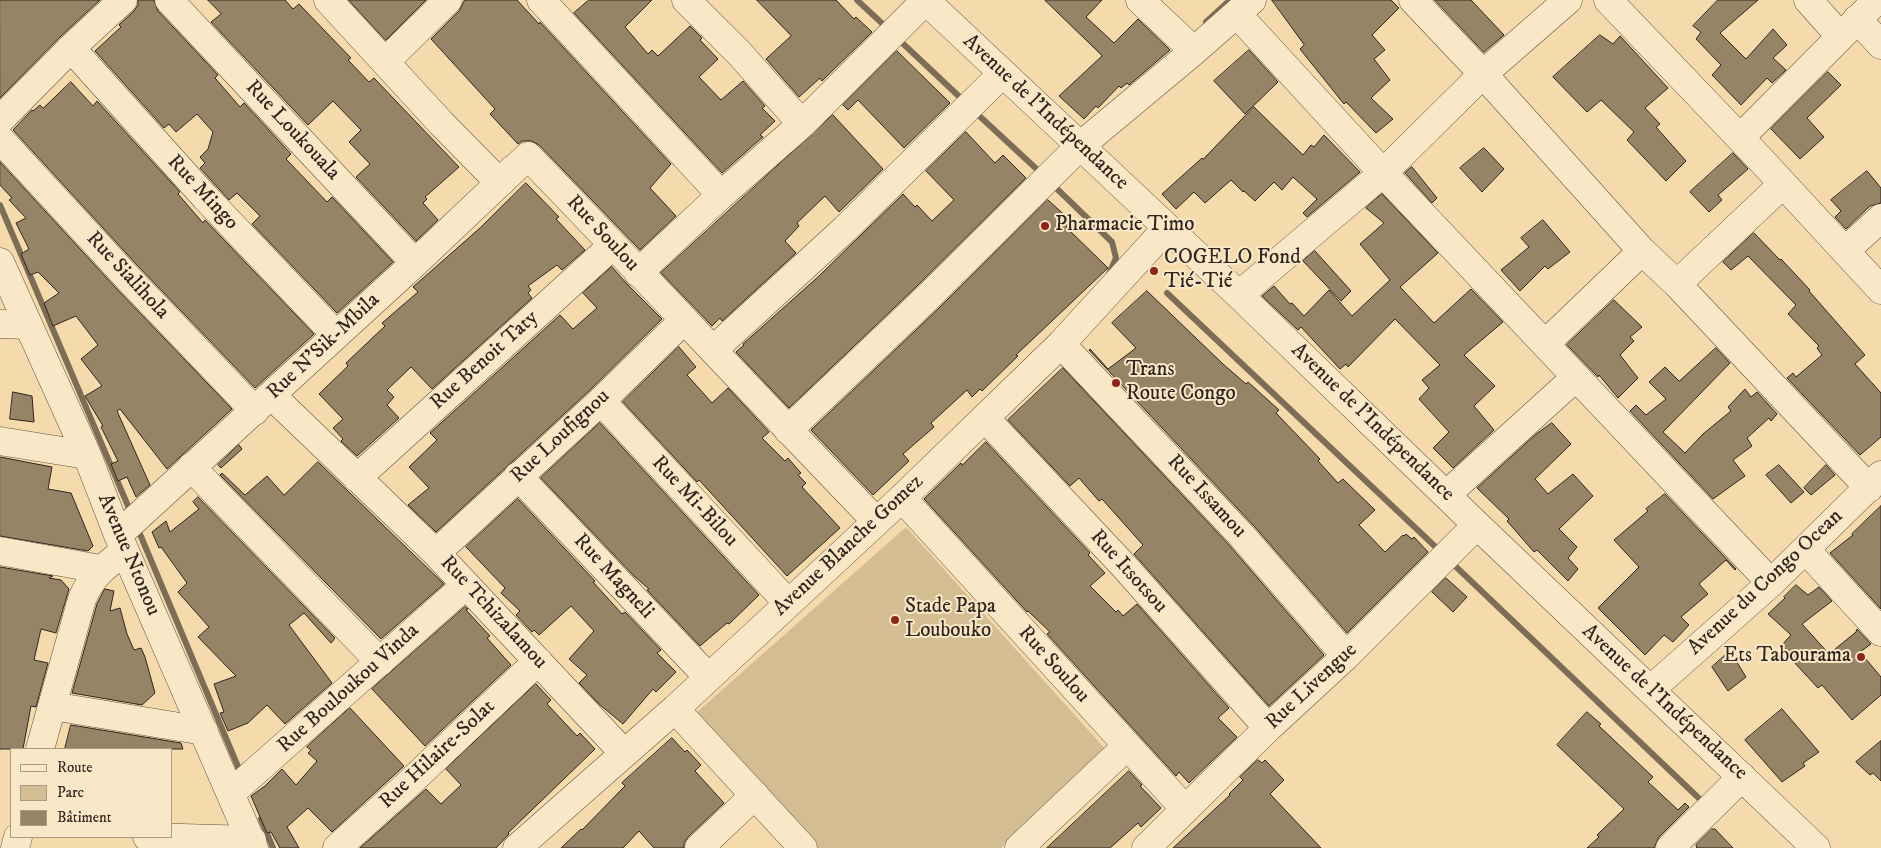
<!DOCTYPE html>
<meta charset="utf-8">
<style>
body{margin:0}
#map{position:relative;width:1881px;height:848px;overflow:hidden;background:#f5dbab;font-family:"IM FELL DW Pica",serif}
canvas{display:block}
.legend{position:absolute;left:10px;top:748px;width:162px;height:90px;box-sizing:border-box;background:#f8e8c8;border:1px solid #a89a84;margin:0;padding:6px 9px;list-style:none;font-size:15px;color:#30251e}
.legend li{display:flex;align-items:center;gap:10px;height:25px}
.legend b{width:25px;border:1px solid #a89a84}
</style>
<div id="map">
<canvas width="1881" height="848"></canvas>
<ul class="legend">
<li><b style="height:6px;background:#f8e8c8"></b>Route</li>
<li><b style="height:14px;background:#d4bc93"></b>Parc</li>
<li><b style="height:14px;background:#968467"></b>Bâtiment</li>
</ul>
</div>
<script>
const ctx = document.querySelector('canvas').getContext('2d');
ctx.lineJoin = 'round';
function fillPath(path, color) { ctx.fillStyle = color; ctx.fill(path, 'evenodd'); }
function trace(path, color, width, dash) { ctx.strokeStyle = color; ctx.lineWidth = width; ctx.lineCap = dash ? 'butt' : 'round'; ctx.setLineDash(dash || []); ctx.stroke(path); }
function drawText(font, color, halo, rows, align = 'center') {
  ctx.font = font + ' "IM FELL DW Pica",serif'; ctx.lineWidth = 4; ctx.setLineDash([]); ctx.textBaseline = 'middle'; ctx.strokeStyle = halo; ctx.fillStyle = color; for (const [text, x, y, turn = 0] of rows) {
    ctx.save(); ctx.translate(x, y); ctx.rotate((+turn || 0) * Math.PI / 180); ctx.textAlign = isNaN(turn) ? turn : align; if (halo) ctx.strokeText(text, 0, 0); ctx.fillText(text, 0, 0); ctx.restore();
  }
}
fillPath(new Path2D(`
 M906,527l201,224 -106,97h-184l-121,-135z`), '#d4bc93');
trace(new Path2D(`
 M857,0l30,28
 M1206,22l24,-22
 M896,37l69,65
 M974,111l68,63
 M1051,183l61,59 4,16 -7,16
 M0,205l131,308
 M1167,293l275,260
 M137,527l105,249
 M1451,562l255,243
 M261,819l12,29`), '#7e6d56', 6);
const building = new Path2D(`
 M0,0h100l-40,37 -60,61z
 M138,0h16l4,11 60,64 -3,3 25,29 4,-4 47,51 -5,5 41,43 5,-5 61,65 -56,51 -85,-89 8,-8 -23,-23 -8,7 -29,-32 5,-5 -5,-6 8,-8 5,-17 -16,-18 -21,18 -7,-8 -5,4 -69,-77 26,-24 -2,-2 15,-14 4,-6z
 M208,0h77l8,9 6,-5 52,54 -3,2 21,22 5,-4 85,89 -34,30 2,2 -4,4 15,17 -22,21 -60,-64 14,-13 -21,-22 12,-12 -28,-29 -25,24 -97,-103 10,-8z
 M349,0h77l-40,40z
 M465,0h52l22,24 1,-2 131,142 -21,24 26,28 -36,34 -101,-105 -7,-4h-10l-4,3 -28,-30 5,-5 -64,-70 28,-28z
 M589,0h63l-27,27 23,27 4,-4 6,6 32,-30 12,12 -2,2 18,19 -19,18 22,23 22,-19 22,25 -3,2 13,13 -15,14 3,2 -6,5 -35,31 -148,-160z
 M757,0h79l18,19 2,-2 16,15 -50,49 -2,-3 -21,19 -33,-38 25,-23z
 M1045,0h57l-16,17 28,26 24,-24 32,31 -41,35 -2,-2 -6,5 -2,-2 -21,22 -2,-2 -12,13 -25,-23 43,-40z
 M1272,0h119l8,8 -27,27 13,15 -11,9 16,21 -19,18 22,21 -17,14 -30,-31 -2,2 -44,-55 4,-4z
 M1435,0h36l33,35 -20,17z
 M1718,0h40l-38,33 26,26 27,-30 14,16 -14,13 13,12 -14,13 -5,-5 -26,27 -29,-30 9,-10 -25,-26 5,-7 -8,-6z
 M1600,35l13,9 7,-8 48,52 -23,20 15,16 -4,3 30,34 -20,20 -39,-41 7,-8 -33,-32 -14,12 -34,-35z
 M1249,50l29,32 -33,32 -31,-33z
 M897,51l53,52 -46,45 -46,-48 -10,10 -5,-5z
 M1828,72l13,13 -34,33 17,19 -24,22 -29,-30z
 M71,82l22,24 4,-5 83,91 -2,2 25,29 2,-3 109,114 -59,54 -118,-123 -124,-135 19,-20 1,1 7,-6 3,3z
 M1254,107l49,48 8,-10 3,2 10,-12 36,37 -53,45 -4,-4 14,-14 -24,-22 -11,13 -8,-8 -19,19 -11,-10 -1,1 -12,-12 -26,23 -11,-11 -18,17 -14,-15 40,-36 1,1z
 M833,115l50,54 -44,43 -14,-16 -28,27 2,3 -14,15 11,12 -74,68 -2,-3 -8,8 -51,-53z
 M966,132l29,31 8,-8 23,23 -110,109 -127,121 -53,-56 8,-7 -1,-1 76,-68 84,-82 12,13 2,-2 15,16 22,-21 -28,-29z
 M1484,148l20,21 -22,23 -22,-24z
 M1733,153l15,16 -30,26 4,5 -13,12 -19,-20z
 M0,162l115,125 117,122 -65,60 -47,-60 -3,2 33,74 -14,12 -9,-20 -9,4 -7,-17 7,-3 -17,-34 2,-1 -18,-30 17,-10 -21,-27 17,-14 -22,-29 -23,10 -9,-23 15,-10 -21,-21 -8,3 -9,-21 8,-5 -13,-26 10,-5 -17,-18 3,-2 -12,-13z
 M1412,167l25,31 -5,5 -27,-30z
 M1867,171l14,17v15l-11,3 -24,23 -11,-12 6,-6 -10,-11z
 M526,183l33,34 -3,2 29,31 -23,20 -5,-5 -29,21 3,4 -3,3 4,5 -100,91 -21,-22 -24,23 7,7 -7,8 12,13 -42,38 -16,-15 2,-2 -10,-11 10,-9 -24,-25 29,-28 -2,-3 39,-37 -3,-3 36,-31 -5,-5 67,-59z
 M1382,194l56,59 -38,34 34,36 37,-34 32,33 -39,33 31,31 -21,20 20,24 -41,38 -20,-20 16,-16 -30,-33 10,-11 -7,-8 18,-15 -45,-46 -47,48 -2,-3 -6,5 -39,-42 -3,3 -36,-34 12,-10 16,18 2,-1 12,13 25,-26 23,26 38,-36 -30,-36 24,-21 -18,-15z
 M1048,200l21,19 1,3 -4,5 42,41 -92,87 2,1 -36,35 -2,-2 -8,8 -5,-7 -36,33 3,4 -31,27 6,7 -36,34 -62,-65 127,-121z
 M1543,220l27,32 -22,17 -3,-3 -25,25 -19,-21 28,-23 -8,-9z
 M1754,233l26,27 1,-1 29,31 -1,1 56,64 -10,9 26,29v44l-21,18 -73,-77 6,-5 3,4 26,-22 -5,-7 2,-2 -31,-32 8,-9 -48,-49 -17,14 -8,-8z
 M1315,251l36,40 -10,10 -38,-40z
 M612,267l15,17 35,35 -72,71 -154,142 -28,-27 21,-17 -20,-21 28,-27 -7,-7 130,-118 13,14 24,-21 -14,-15z
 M1147,291l76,73 23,20 2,-2 31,28 -3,3 44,46 -2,2 20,22 5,-4 32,31 -16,15 26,27 18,-17 1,1 2,-2 6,5 2,-2 14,15 -81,81 -93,-107 -165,-176 1,-1 18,20 28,-21 -24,-25z
 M1614,300l28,27 -12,10 4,4 -14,14 18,23 -20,20 -19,-23 -1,2 -31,-32z
 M679,347l17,20 -9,8 25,28 16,-15 41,44 -7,6 23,23 3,-3 13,15 -3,2 8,8 -4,4 38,41 -53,48 -88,-96 -2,2 -74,-80z
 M1716,348l14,15 -67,69 22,21 18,-19 28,-23 -3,-4 17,-18 6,8 6,-5 20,22 -6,7 -2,-3 -22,20 5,8 -19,14 12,16 -32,23 -83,-88 6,-6 10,10 20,-16 -17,-17 16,-15 14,14z
 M1063,368l167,178 94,109 -55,51 -135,-152 9,-9 -41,-46 -3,2 -20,-23 -9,8 -62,-66z
 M13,392l19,4 2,26 -24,-3z
 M600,423l159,172 -30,29 -2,-1 -27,23 -53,-56 2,-1 -15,-13 -93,-98z
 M1552,423l19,21 -36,35 13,15 25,-20 20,22 -34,33 18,18 -9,11 10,11 -10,12 -31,-31 -3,2 -27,-31 2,-2 -32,-31 58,-53z
 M986,442l104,111 -2,2 17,18 -15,13 26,26 2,-2 5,6 14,-12 92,104 -11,10 19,19 -48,46 -10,-11 -3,4 -129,-142 3,-2 -22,-21 -1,1 -103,-113 37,-36 1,2z
 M239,445l3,4 -21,19 -3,-3z
 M0,457l52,10 -4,22 23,4 22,53 -5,5 -88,-15z
 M318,462l126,122 -63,55 -161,-164 2,-2 23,22 22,-19 17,19z
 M1779,465l25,27 -13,11 -25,-28z
 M1826,465l9,10 -24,20 -7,-7z
 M1665,494l71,75 -1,1 -9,-10 -27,24 9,10 -27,23 8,8 -16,17 -9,-7 -19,20 -47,-47 41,-41 -25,-27 34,-29 -2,-2z
 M198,497l137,141 -4,5 -27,-30 -15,12 43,58 -47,41 -18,-19 -19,18 -20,8 -8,-18 4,-1 -10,-28 22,-8 -38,-39 11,-10 -31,-35 9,-9 -26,-36 -2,1 -7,-16 14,-11 4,11 29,-23 -6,-7z
 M518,499l77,82 -2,1 29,32 3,-2 36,38 -4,3 19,19 -20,20 -3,-3 -30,35 -24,-20 -20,-21 8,-8 -18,-16 25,-28 -23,-25 -32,29 -5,-5 -2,2 -16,-17 4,-4 -19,-18 4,-5 -39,-41z
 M1881,506v103l-51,-56 23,-18 -1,-1z
 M0,567l53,9 -4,2 12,2 8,9 -13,44 -15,-4 -7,31 14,3 -12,44 -5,-1 -8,43h-23z
 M1446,578l21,19 -14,15 -21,-20z
 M1796,585l12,10 11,-8 13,14 -30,23 27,30 27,-22 1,-3 14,15 -11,8 21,25v18l-29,25 -30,-35 -4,3 -38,-41 11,-12 -23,-21 17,-16 -1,-1z
 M105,589l9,2 -4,20 10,-3 7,26 7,16 7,-2 4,9 10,36 -13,12 -70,-12 25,-89z
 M465,607l3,2 -2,1 24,26 -3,2 24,27 -86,81 -53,-57z
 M1730,651l16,26 -18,14 -16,-24z
 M536,684l15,16 -4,4 30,32 3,-3 15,16 -87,84 1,1 -13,14h-136l66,-59 15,15 20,-19 -15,-16z
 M350,708l54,58 -72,66 -24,-24 -21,19 12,21h-19l-9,-16 -4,1 -16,-37 14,-10 17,-17 14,16 21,-24 -9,-8 3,-3 -4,-3z
 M1782,709l37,43 -16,11 2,3 -23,16 -37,-42z
 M1587,712l14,12 -2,2 54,51 -5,5 30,28 7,-7 4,4 -30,30 -5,11h-67l12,-11 -2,-2 27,-26 -67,-64z
 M71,725l110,18 2,6h-118z
 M672,738l13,14 2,-2 14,15 -6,6 29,32 -36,34 -4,6v5h-30l-15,-17 -16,17h-62l20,-19 1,1 43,-44 -3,-3z
 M1881,741v40l-8,-8 -3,2 -14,-13z
 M1258,760l4,3 3,-3 19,20 -14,14 51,54h-148l57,-53 -1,-1 14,-14 -3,-3z
 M1129,771l13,14 -2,1 21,22 -20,19 -3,-4 -28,25h-63z
 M1712,829h3l18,19h-37l1,-1 -1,-2z`);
fillPath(building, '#968467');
trace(building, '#30251e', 1);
const minor = new Path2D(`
 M169,0l246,263
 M328,0l113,123 59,60 12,-13
 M541,0l180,195
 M686,0l54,54 62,70
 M925,0l314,295 238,230 339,323
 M1140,0l54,51
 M1413,0l70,74 159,177 35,33 192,204
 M1608,0l153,160 120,130
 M1808,0l32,36
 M1237,14l146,159 388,410
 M1857,19l24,26
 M71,48l134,149 131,138
 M385,62l63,-62
 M0,120l71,-72 52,-48
 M1740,138l137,-138
 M0,139l126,137 129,135
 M528,156c117,121 231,244 348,365
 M1845,251l36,-33
 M0,262l87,193 31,80 136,313
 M638,273l83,-78 81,-71 123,-123
 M1677,284l106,-100
 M1239,295l144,-122 100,-99 85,-74
 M0,324l27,1
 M1061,344l181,192 104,120
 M1545,344l97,-93
 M713,350l132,-121 157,-155
 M271,395l165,158 188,200
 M601,401l187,202
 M985,418l138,147 145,163
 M788,430l139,-132 153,-152 114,-95 58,-51
 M0,441l87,14
 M191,467l189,195
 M518,476l190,201
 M357,478l256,-233
 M1446,495l129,-117
 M902,498l283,311
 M118,535l297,-272 113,-107
 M1806,550l75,82
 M0,551l100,18
 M436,553l165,-152 83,-81
 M1650,690l121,-107 110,-108
 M52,706l152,25
 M675,709l128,139
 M40,749l42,-150c10,-24 23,-33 43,-48
 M231,793l235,-208
 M147,837l105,3
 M15,848l3,-11
 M337,848l68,-61 133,-126
 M517,848l158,-139 227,-211 159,-154 106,-116
 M699,848l56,-53
 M1019,848l108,-102
 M1146,848l122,-120 78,-72 131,-131
 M1670,848l72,-71`);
trace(minor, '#615241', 29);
trace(minor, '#f8e8c8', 28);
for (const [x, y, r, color] of [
 [1045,226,5,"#8f2418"],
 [1154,271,5,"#8f2418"],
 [1116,383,5,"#8f2418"],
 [895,620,5,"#8f2418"],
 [1861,657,5,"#8f2418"]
]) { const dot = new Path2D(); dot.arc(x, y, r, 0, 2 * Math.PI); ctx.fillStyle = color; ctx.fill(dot); trace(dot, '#f8e8c8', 2); }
drawText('21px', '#30251e', '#f8e8c8', [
 ["Avenue de l'Indépendance",1045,113,43],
 ["Rue Loukouala",292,131,47],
 ["Rue Mingo",202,193,47],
 ["Rue Soulou",602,234,47],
 ["Rue Sialihola",127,276,47],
 ["Rue N'Sik-Mbila",324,347,-43],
 ["Rue Benoit Taty",485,361,-42],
 ["Avenue de l'Indépendance",1372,423,44],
 ["Rue Loufignou",561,437,-43],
 ["Rue Issamou",1206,497,47],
 ["Rue Mi-Bilou",694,502,47],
 ["Avenue Blanche Gomez",849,546,-43],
 ["Avenue Ntonou",128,555,67],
 ["Rue Itsotsou",1128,572,48],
 ["Rue Magneli",613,577,47],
 ["Avenue du Congo Ocean",1766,583,-43],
 ["Rue Tchizalamou",493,613,47],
 ["Rue Soulou",1053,665,48],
 ["Rue Livengue",1312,687,-43],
 ["Rue Bouloukou Vinda",349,689,-42],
 ["Avenue de l'Indépendance",1664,703,43],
 ["Rue Hilaire-Solat",438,755,-43]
]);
drawText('21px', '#30251e', '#f8e8c8', [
 ["Pharmacie Timo",1055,226],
 ["COGELO Fond",1164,259],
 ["Tié-Tié",1164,283],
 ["Trans",1126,371],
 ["Route Congo",1126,395],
 ["Stade Papa",905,608],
 ["Loubouko",905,632],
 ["Ets Tabourama",1851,657,"right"]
], 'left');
</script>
